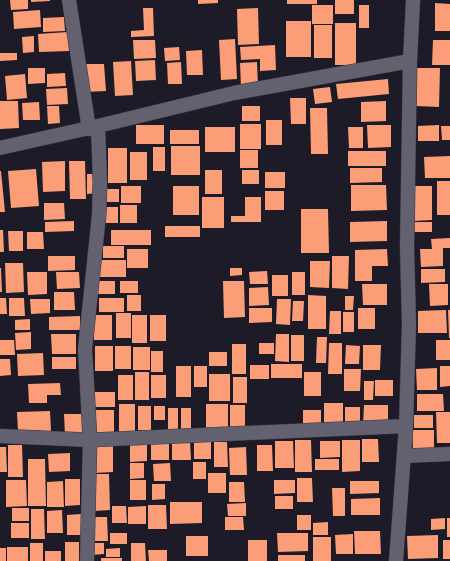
<!DOCTYPE html>
<style>
body{margin:0}
canvas{display:block;background:#1d1b27}
</style>
<canvas width="450" height="561"></canvas>
<script>
const ctx = document.querySelector('canvas').getContext('2d');
ctx.lineJoin = 'round';
function fillPath(path, color) { ctx.fillStyle = color; ctx.fill(path, 'evenodd'); }
function trace(path, color, width, dash) { ctx.strokeStyle = color; ctx.lineWidth = width; ctx.lineCap = dash ? 'butt' : 'round'; ctx.setLineDash(dash || []); ctx.stroke(path); }
fillPath(new Path2D(`
 M10,0h18v9l-17,1z
 M31,0h19v1l-19,1z
 M198,0h20v3l-20,1z
 M287,0h30v4h-30z
 M335,0h19v14h-19z
 M435,3l15,1v27h-15z
 M312,5h21v19h-21z
 M359,5h10v23h-10z
 M143,8h10l1,28 -23,1v-6l13,-1z
 M258,8l1,36 -21,1 -1,-36z
 M40,10l1,17 -27,2 -1,-17z
 M64,17l1,14 -22,1v-14z
 M286,21h25v36h-25z
 M335,23h21v42h-21z
 M314,25h18v33h-18z
 M68,32l1,19 -30,1 -1,-18z
 M34,36v16l-11,1 -1,-16z
 M235,39l2,40 -16,1 -2,-40z
 M133,40h22l1,18 -22,1z
 M433,40h17v25h-18z
 M275,45l1,25 -16,1v-12l-19,1 -1,-13z
 M179,47l1,13 -15,1 -1,-13z
 M202,50l1,25h-16l-1,-24z
 M0,53h17v7l-17,1z
 M155,60l1,20 -20,1 -1,-20z
 M131,61l2,34 -18,1 -2,-34z
 M181,62l1,22h-14l-1,-21z
 M257,62l1,24 -17,1 -1,-24z
 M84,64h20l2,27 -21,1z
 M28,68h17v15l-17,1z
 M417,68h23l-1,39 -23,-1z
 M65,73l1,13 -19,1v-13z
 M25,74l2,24 -20,2 -2,-24z
 M388,79l1,15 -51,5 -2,-15z
 M330,87l2,15 -17,2 -2,-15z
 M67,88l1,16 -21,1 -1,-16z
 M290,98h16v26h-15z
 M0,101h18l1,27 -19,1z
 M386,101v20l-25,1v-20z
 M39,102l1,18h-17l-1,-17z
 M47,106h12l1,17 -12,1z
 M242,106h18v15h-18z
 M310,108h17l1,46h-17z
 M266,120h16v25h-16z
 M240,124h21v25h-21z
 M136,125h28v19h-28z
 M367,125h24v22l-23,1z
 M439,125v16h-21v-15z
 M441,126h9v14h-8z
 M205,127h30v25h-30z
 M348,127h15v21h-14z
 M170,130h29v14h-29z
 M171,146h29v29h-29z
 M153,147h12v24h-12z
 M108,148h19v35h-19z
 M240,150h18v18h-18z
 M348,151h38v15h-38z
 M130,152h17v28h-17z
 M450,156v22h-25l-1,-21z
 M65,161v30l-22,1 -1,-30z
 M69,161h16l1,38h-16z
 M350,168h32v14l-32,1z
 M36,169l3,37 -28,2 -3,-37z
 M205,170h17v24h-17z
 M242,170h17v14h-17z
 M0,171h1l4,41h-5z
 M265,172h20v16h-20z
 M87,174h10l1,19 -11,1z
 M437,181h13v34h-13z
 M351,185h35l1,25 -36,1z
 M121,186h20v17h-20z
 M173,186h26v29h-26z
 M413,186h19v34l-18,1z
 M104,189h15v13h-15z
 M265,191h19v19h-19z
 M202,197h22v31h-22z
 M245,197h16v25h-30v-6h14z
 M44,203h20l1,16 -21,1z
 M120,205h17v18h-17z
 M102,207h16v16h-16z
 M301,209h27l1,44h-28z
 M74,221v10l-29,1v-10z
 M387,221v20l-37,1v-20z
 M413,222h19v10h-19z
 M165,226h35v11h-35z
 M0,230h3l1,22h-4z
 M111,230h40v15h-40z
 M8,231h15v20h-14z
 M27,232h16l1,17h-17z
 M450,238v10h-7v18l-22,1 -1,-18h12l-1,-10z
 M103,246h21v12h-21z
 M127,249h21v19h-21z
 M387,249l1,17h-16v15h-17v-31z
 M48,256h27v14l-27,1z
 M332,256h17l-1,33 -16,-1z
 M100,260h26v17h-26z
 M310,261h20l-1,27 -19,-1z
 M5,263h18l1,29 -18,1z
 M0,268h1l1,24h-2z
 M230,268h12v7l-12,1z
 M421,269h24v13l-24,1z
 M267,271l1,13h-18l-1,-12z
 M27,272h20v22l-19,1z
 M56,272h23l1,16 -23,1z
 M292,272h13v23h-13z
 M272,275h16v21h-16z
 M97,281h18v13h-18z
 M120,281h18v12h-18z
 M223,281h21l1,36 -21,1z
 M362,284h25v21h-24z
 M429,284h19v21l-18,1z
 M268,287l1,18 -20,1v-18z
 M54,292h20l1,18h-21z
 M127,295h14v16h-14z
 M308,295l18,1v33h-18z
 M345,296h9l-1,14h-8z
 M0,298h6l1,16h-7z
 M9,298h15l1,18h-16z
 M99,298h25v14h-25z
 M30,299h20v14l-19,1z
 M277,299h14l-1,26 -14,-1z
 M293,301h11l-1,20h-11z
 M249,308h23v14l-23,1z
 M358,308h17v21h-17z
 M446,310l1,23h-29v-22z
 M448,310h2v28h-1z
 M330,311h11v23h-12z
 M343,312h11v20h-11z
 M116,313h15v25h-15z
 M94,315h18v25h-18z
 M132,315h15v28h-15z
 M150,315h16v26h-16z
 M80,316v14h-31v-13z
 M30,319v11h-15v-10z
 M31,332v17l-15,1 -1,-17z
 M51,334h25v20h-24z
 M276,334h13v28l-14,-1z
 M291,335h13v26h-13z
 M317,337h10l-1,26h-10z
 M0,340h14l1,15h-15z
 M436,340h14v20h-14z
 M259,343h15v11h-15z
 M329,343h13v31h-14z
 M232,344h14v30h-14z
 M346,345l14,1 -1,18h-14z
 M363,345h18l-1,25h-17z
 M95,346h18v25h-18z
 M115,346h16v23h-16z
 M133,347h17v23h-17z
 M151,351h12v21h-12z
 M209,352h18v14h-18z
 M43,353l1,22 -26,1 -1,-22z
 M52,357h24v12h-24z
 M0,359h10l1,16 -11,1z
 M271,364h31v14h-31z
 M250,365h19v14h-19z
 M176,366h15v31h-15z
 M194,366h13v21h-13z
 M440,366h10v20l-10,1z
 M437,368v22h-20l-1,-21z
 M344,369h17l-1,22h-16z
 M135,372h14v28h-14z
 M304,372h17v24h-17z
 M209,374h21v27h-21z
 M118,375h15v25h-15z
 M151,375h15v23h-15z
 M233,377h14v26h-14z
 M375,380h18v16h-18z
 M364,381h10l-1,19h-9z
 M60,383l1,12h-14v8h-18l-1,-19z
 M93,392h22v15h-22z
 M417,394h26l1,17h-27z
 M324,403h19v26h-19z
 M119,404h16v28h-16z
 M206,404h22v25h-22z
 M230,405h15v26h-15z
 M364,405h24v20h-25z
 M138,406h13v24h-13z
 M154,406h11v14h-11z
 M345,407h15v23h-15z
 M168,408h10v23h-10z
 M181,408h10v23h-10z
 M94,410h20v22h-20z
 M303,410h18v21h-18z
 M50,411l1,20h-33l-1,-19z
 M436,412h14v31h-13z
 M64,414h19v21l-18,1z
 M414,415h19v13h-19z
 M412,430h22v19l-21,1z
 M362,439h16l1,23h-17z
 M295,440h16l1,32h-17z
 M342,440h18v31l-18,1z
 M130,441h17v20l-17,1z
 M151,441h18v19h-18z
 M172,441h18l1,19h-19z
 M275,441h18l1,27h-19z
 M320,441h20v16l-20,1z
 M194,442h17v17h-17z
 M214,442h13l1,25h-14z
 M113,443v29l-18,1 -1,-29z
 M8,445h14l1,32h-15z
 M257,445h15l1,26h-16z
 M0,447h6l1,25h-7z
 M246,447l1,28h-17l-1,-27z
 M70,453v18l-21,1 -1,-18z
 M28,459h17l1,47h-18z
 M315,459h24v11h-24z
 M193,462h13v17h-13z
 M130,463h14v15l-14,1z
 M170,463l1,18h-17l-1,-17z
 M208,473h18v20h-18z
 M93,474h16l1,36 -16,1z
 M297,478h15l1,24h-16z
 M65,479h15v26l-15,1z
 M6,480h20l1,26 -21,1z
 M130,480h16v20h-16z
 M274,480h21v13l-21,1z
 M63,481l1,26h-17v-25z
 M350,481h29v12l-29,1z
 M229,482h15l1,20h-16z
 M152,484h13v15l-13,1z
 M332,488h13v28h-12z
 M275,496h18v13h-18z
 M380,498v17h-29v-16z
 M170,502h32v21l-32,1z
 M246,503v13h-18l-1,-12z
 M148,505h18l1,24h-19z
 M112,506h14l1,17h-15z
 M146,506v18h-18v-17z
 M12,508h17v13h-17z
 M31,509h13l1,30h-14z
 M62,510l1,23h-16v-22z
 M81,514v21h-14v-20z
 M297,515h14v15h-14z
 M92,517h15l1,24h-16z
 M225,517h18l1,13h-19z
 M445,518v11l-14,1v-11z
 M447,518h3v19h-3z
 M328,522v13h-15v-12z
 M11,523h18v15h-18z
 M354,531h26l1,23h-26z
 M110,533h17v11h-17z
 M277,533h31v18l-30,1z
 M353,534v20h-17l-1,-19z
 M438,535v23l-30,1 -1,-23z
 M186,536h22v20h-22z
 M313,537h18v24h-18z
 M248,540h19v21h-19z
 M443,540h7v19h-7z
 M65,542h14v19h-14z
 M30,543h13v18h-13z
 M91,543h13v11l-13,1z
 M131,543h14l1,18h-15z
 M7,547h21v14h-21z
 M0,548h6v13h-6z
 M120,548v9h-14v-8z
 M148,550h19v11h-18z
 M45,551h16v10h-16z
 M278,555h27v6h-27z
 M101,558h21v3h-21z`), '#fb9d76');
const minor = new Path2D(`
 M69,0l20,129
 M0,148l98,-22 136,-33 176,-32 3,-61
 M0,436l90,4 316,-14
 M404,456l46,-2
 M87,561l3,-121 -5,-91 14,-134 1,-33 -2,-56
 M396,561l10,-135 3,-102 -2,-77 3,-186`);
trace(minor, '#3b3942', 15);
trace(minor, '#63616f', 14);
</script>
